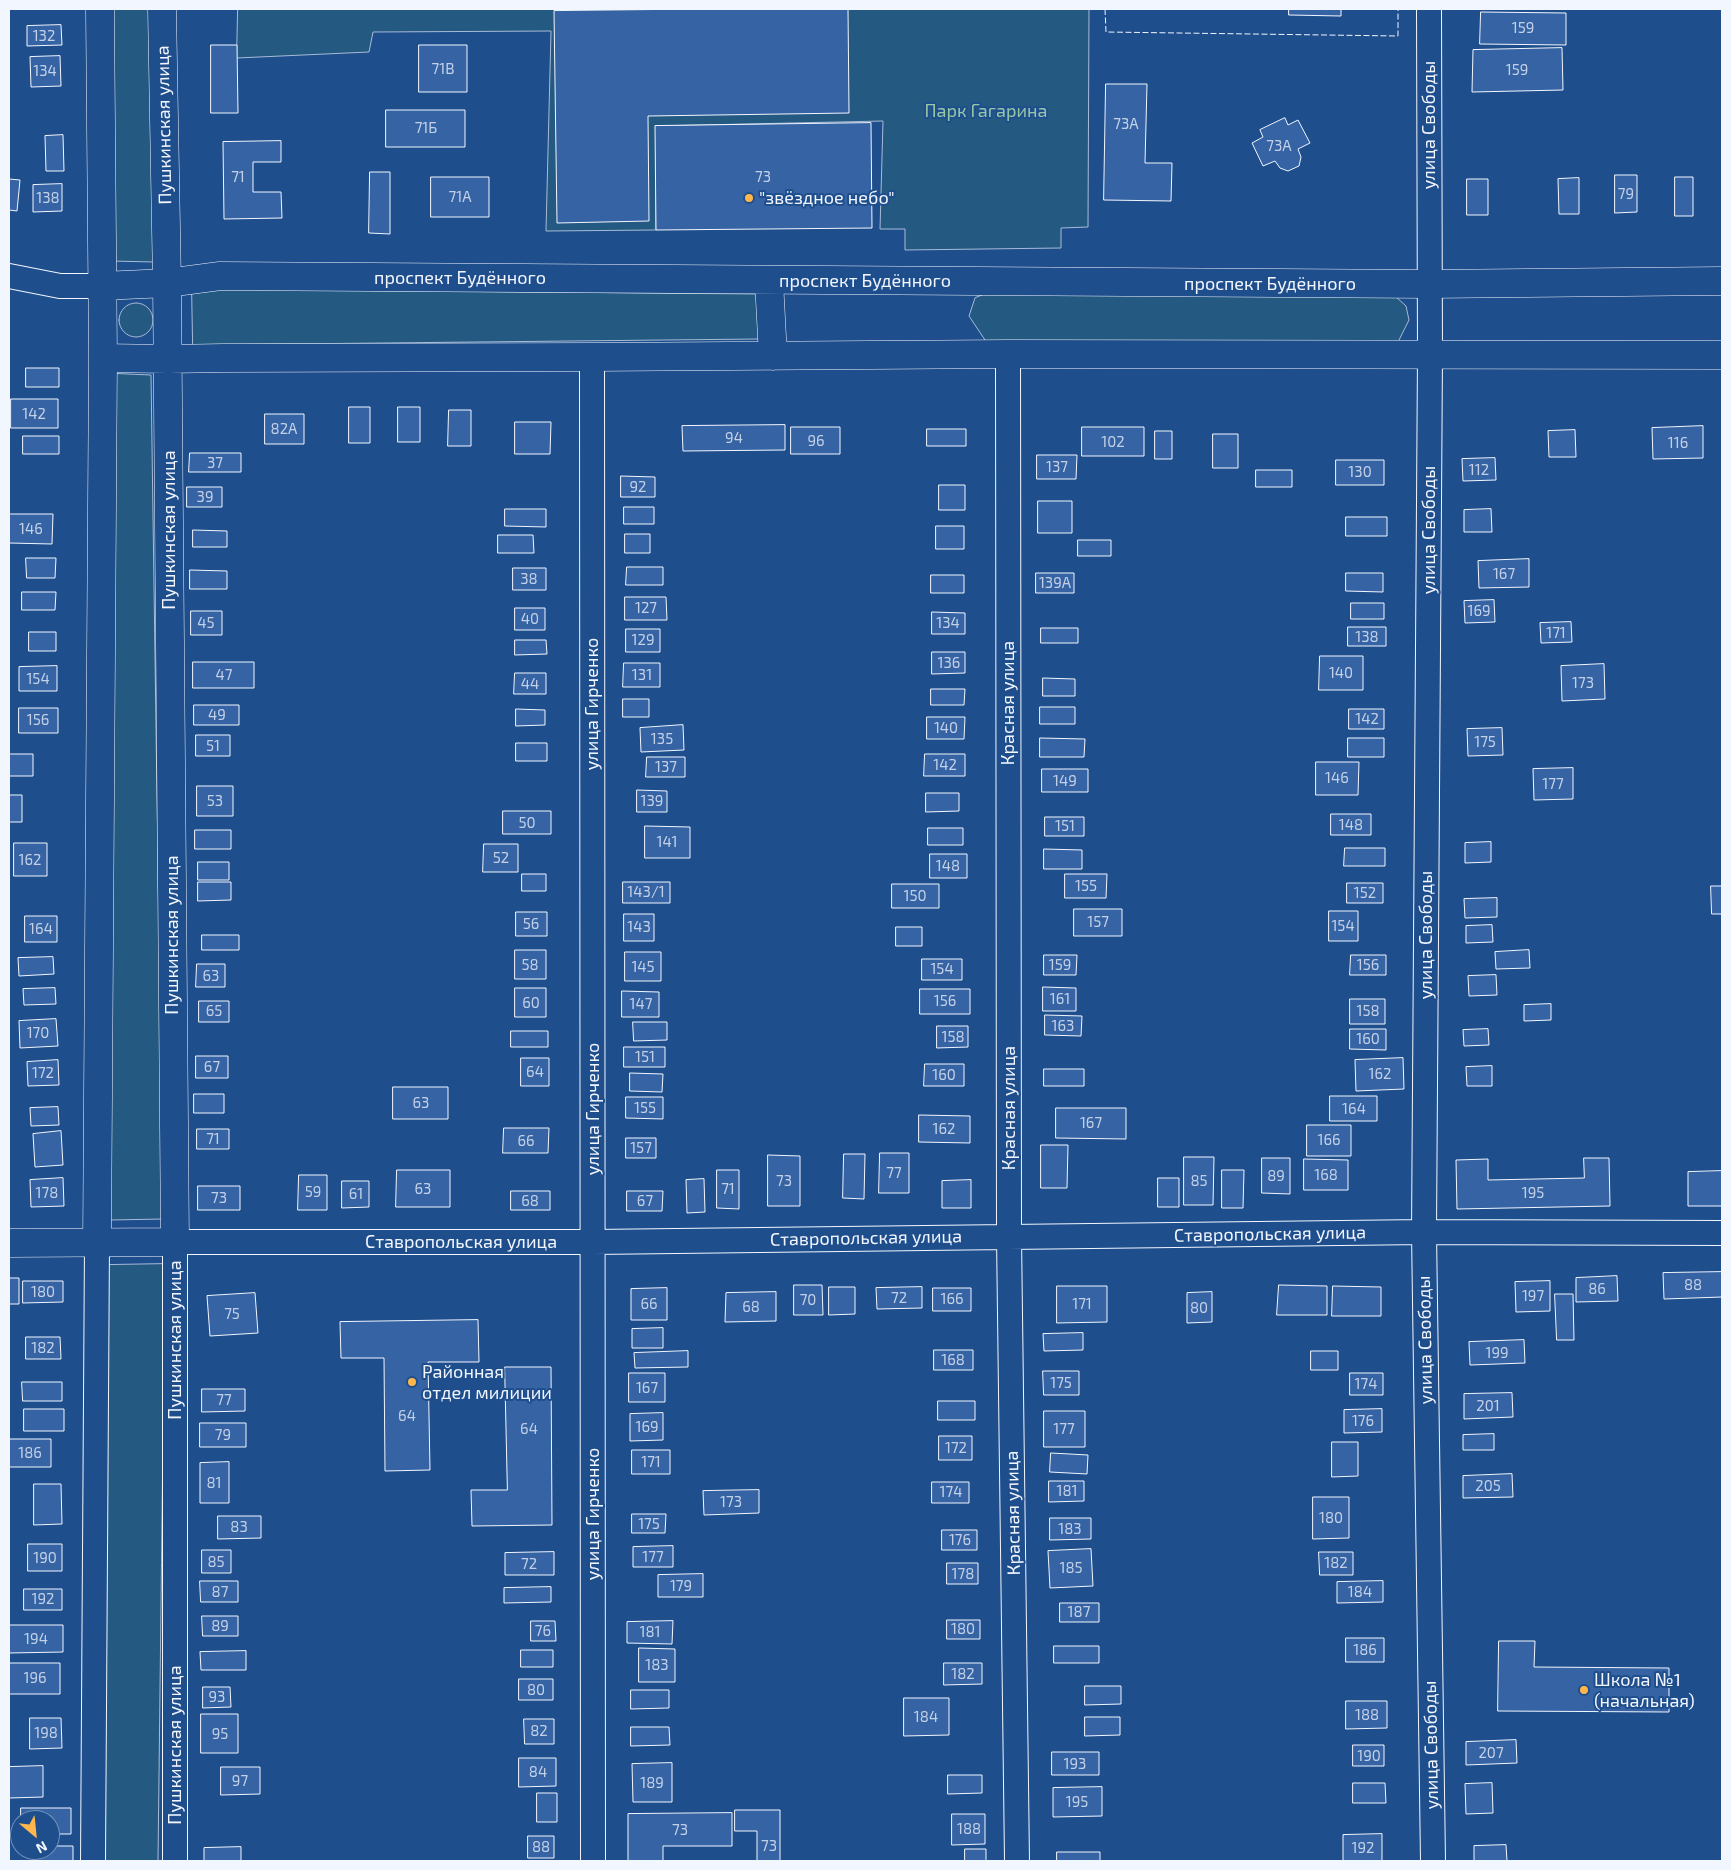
<!DOCTYPE html>
<meta charset="utf-8">
<style>
body{margin:0}
#map{position:relative;width:1731px;height:1870px;overflow:hidden;background:#1f4e8c;font-family:"Exo 2",sans-serif}
canvas{display:block}
.frame{position:absolute;inset:0;border:10px solid #f2f6ff;pointer-events:none}
.north{position:absolute;left:10px;top:1810px;width:50px;height:50px;box-sizing:border-box;background:#1f4e8c;border:1px solid #7391ba;border-radius:50%;rotate:152deg;font-size:14px;font-weight:700;line-height:20px;text-align:center;color:#f2f6ff}
.north::after{content:'';display:block;margin:auto;width:18px;height:22px;background:#ffb74d;clip-path:polygon(50% 0,100% 100%,50% 72%,0 100%)}
</style>
<div id="map">
<canvas width="1731" height="1870"></canvas>
<div class="frame"></div>
<div class="north">N</div>
</div>
<script>
const ctx = document.querySelector('canvas').getContext('2d');
ctx.lineJoin = 'round';
function fillPath(path, color) { ctx.fillStyle = color; ctx.fill(path, 'evenodd'); }
function trace(path, color, width, dash) { ctx.strokeStyle = color; ctx.lineWidth = width; ctx.lineCap = dash ? 'butt' : 'round'; ctx.setLineDash(dash || []); ctx.stroke(path); }
function drawText(font, color, halo, rows, align = 'center') {
  ctx.font = font + ' "Exo 2",sans-serif'; ctx.lineWidth = 4; ctx.setLineDash([]); ctx.textBaseline = 'middle'; ctx.strokeStyle = halo; ctx.fillStyle = color; for (const [text, x, y, turn = 0] of rows) {
    ctx.save(); ctx.translate(x, y); ctx.rotate((+turn || 0) * Math.PI / 180); ctx.textAlign = isNaN(turn) ? turn : align; if (halo) ctx.strokeText(text, 0, 0); ctx.fillText(text, 0, 0); ctx.restore();
  }
}
const green = new Path2D(`
 M108,9h41l5,253 -44,-1z
 M238,9h851l-1,218 -27,1v20l-156,2v-21h-25l3,-108 -227,5v104l-110,1 5,-200 -178,1 -4,20 -132,6z
 M192,289l567,5v45l-566,6z
 M993,291l402,5 11,10 3,14 -11,22 -411,1 -18,-27 6,-18z
 M119 320a17 17 0 1 1 34 0a17 17 0 1 1-34 0Z
 M104,373l47,2 12,844 -52,1z
 M165,1264l-7,597h-53l2,-596z`);
fillPath(green, '#245a82');
trace(green, '#a8bbd7', 1);
const building = new Path2D(`
 M701,9h147l1,104 -201,3 1,105 -92,2 -3,-212z
 M1289,9h52v7l-52,-1z
 M1481,12l85,1v32l-86,-1z
 M61,25l1,20 -35,1v-20z
 M211,45h26l1,68h-27z
 M419,45h48v47h-48z
 M1562,48l1,42 -91,2 1,-42z
 M60,56l1,30 -30,1 -1,-30z
 M1106,84h41l-2,79h27l-1,38 -67,-1z
 M386,110h79v37h-79z
 M1285,118l3,7 10,-5 12,23 -12,6 3,8 -2,9 -11,5 -8,-3 -5,-7 -12,5 -11,-23 11,-6 -3,-7z
 M871,123l1,105 -216,2 -1,-104z
 M63,135l1,36h-18l-1,-35z
 M281,141v21h-28v30h28l1,26 -58,1 -1,-77z
 M370,172h20v62l-21,-1z
 M1615,175h22v37l-22,1z
 M431,177h58v40h-58z
 M1675,177h18v39h-18z
 M1579,178v36h-20l-1,-35z
 M9,179l11,1 -3,31 -8,-1z
 M1467,179h21v36h-21z
 M62,184v27l-29,1v-27z
 M26,368h33v19h-33z
 M11,399h47v29h-47z
 M349,407h21v36h-21z
 M398,407h22v35h-22z
 M449,410h22v36h-23z
 M265,414h39v30h-39z
 M515,422h36l-1,32h-35z
 M785,425v25l-102,1 -1,-25z
 M1703,426v32l-50,1 -1,-31z
 M791,427h49v27h-49z
 M1082,427h62v29h-62z
 M927,429h39v17h-39z
 M1575,430l1,27h-27l-1,-26z
 M1155,431h17v28h-17z
 M1213,434h25v34h-25z
 M23,436h36v18h-36z
 M190,453h51v19h-52z
 M1037,455h40l-1,24h-39z
 M1495,458l1,22 -33,1 -1,-22z
 M1336,460h48v25h-48z
 M1256,470h36v17h-36z
 M621,476l34,1v20h-34z
 M939,485h26v25h-26z
 M187,487h35v20h-35z
 M1038,501h34v32h-34z
 M624,507h30v17h-30z
 M505,509h41v18l-41,-1z
 M1491,509l1,23h-28v-22z
 M9,514h44l-1,30 -43,-1z
 M1346,517h41v19h-41z
 M936,526h28v23h-28z
 M193,530l34,1v16h-34z
 M625,534h25v19h-25z
 M498,535h35l1,18h-36z
 M1078,540h33v16h-33z
 M26,558h30l-1,20h-28z
 M1529,559v28l-50,1 -1,-27z
 M627,567h36v18h-37z
 M513,568h33v22h-33z
 M190,570l37,1v18h-37z
 M1036,573h38v20h-38z
 M1346,573h37v19l-37,-1z
 M931,575h33v18h-33z
 M22,592h34l-1,18h-33z
 M625,597h41l1,23h-42z
 M1494,600l1,22 -30,1 -1,-22z
 M1351,603h33v16h-33z
 M515,608h30v22h-30z
 M191,611h31v24h-31z
 M932,612l33,1v21h-33z
 M1571,622l1,20 -31,1 -1,-20z
 M1348,627h38v19h-38z
 M1041,628h37v15h-37z
 M626,629h34v23h-34z
 M29,632h27v19h-27z
 M515,640h31l1,14 -32,1z
 M932,652h33v21l-33,1z
 M1320,656h43v34h-44z
 M193,662h61v26h-61z
 M624,663h36v24h-37z
 M1604,664l1,35 -43,2 -1,-35z
 M57,666v25h-38v-24z
 M515,673h31v21h-32z
 M1043,678l32,1v17h-32z
 M931,689h34l-1,16h-33z
 M623,699h26v18h-26z
 M194,705h45v20h-45z
 M1040,707h35v17h-35z
 M19,708h39v25h-39z
 M516,709l29,1v15l-29,1z
 M1349,709h35v20h-35z
 M927,717h38l-1,22h-37z
 M683,725l1,25 -43,2 -1,-24z
 M1502,728l1,27 -35,1 -1,-27z
 M196,735h34v21h-34z
 M1040,738l45,1 -1,18h-44z
 M1348,738h36v19h-36z
 M516,743h31v18h-31z
 M9,754h24v22h-24z
 M925,754h40v22h-41z
 M647,757h38v20h-39z
 M1316,762h43l-1,33h-42z
 M1573,768v31l-39,1 -1,-31z
 M1042,769h46v23h-46z
 M197,786h36v30h-36z
 M637,790l30,1v21h-30z
 M926,793h33v18l-33,1z
 M9,795h13v27h-13z
 M503,811h48v23h-48z
 M1331,814h40v21h-40z
 M1045,817h39v19h-39z
 M645,826l45,1v31h-45z
 M928,828h35v17h-35z
 M195,830h36v19h-36z
 M1491,842v20l-26,1v-20z
 M14,843h33v33h-33z
 M484,844h34v28h-35z
 M1345,848h40v18h-41z
 M1044,849l38,1v19h-38z
 M930,854h37v24h-37z
 M198,862h31v18h-31z
 M522,874h24v17h-24z
 M1065,874h42l-1,24h-41z
 M198,882h33v18l-33,1z
 M623,882h47v21h-47z
 M1347,883h36v20h-36z
 M892,884h47v24h-47z
 M1711,886h11v28h-10z
 M1497,898v19l-32,1 -1,-19z
 M1074,909h48v27h-48z
 M1329,911h29v30h-29z
 M516,912h31v24h-31z
 M624,914h30v27h-30z
 M25,916h32v26h-32z
 M1492,925l1,17 -27,1v-17z
 M896,927h26v19h-26z
 M202,935h37v15h-37z
 M515,950h31v29h-31z
 M1529,950l1,18 -34,1 -1,-17z
 M625,952h36v29h-36z
 M1044,955h33l-1,20h-32z
 M1351,955h35v20h-36z
 M53,957l1,17 -35,2 -1,-18z
 M922,959h40v21h-40z
 M197,964h28v23h-29z
 M1496,975l1,20 -28,1 -1,-20z
 M1043,987l33,1v23h-33z
 M55,988l1,16 -32,1 -1,-16z
 M515,988h31v29h-31z
 M920,989h50v25h-50z
 M622,991l37,1v25h-37z
 M1350,999h35v25h-35z
 M199,1001h30v21h-30z
 M1551,1004v16l-27,1v-16z
 M1045,1015l37,1 -1,20 -36,-1z
 M56,1019l2,27 -38,2 -1,-27z
 M633,1022h34v18l-33,1z
 M937,1026h31v21l-31,1z
 M1350,1029h36v21l-36,-1z
 M1488,1029l1,16 -25,1 -1,-16z
 M511,1031h37v16h-37z
 M624,1047h41v20h-41z
 M196,1056h32v22h-32z
 M521,1058h28v28h-28z
 M1403,1058l1,31 -48,2 -1,-31z
 M58,1060l1,25 -31,1 -1,-24z
 M925,1064h39v22h-40z
 M1492,1066v20h-25l-1,-19z
 M1044,1069h40v17h-40z
 M630,1073l33,1 -1,18 -32,-1z
 M393,1087h55v32h-55z
 M194,1094h30v19h-30z
 M1330,1096h47v25h-47z
 M626,1097h37v22l-37,-1z
 M58,1107l1,18 -28,1 -1,-18z
 M1056,1108h70v31l-70,-1z
 M919,1115l51,1v27l-51,-1z
 M1307,1125h44v31h-44z
 M504,1128h45l-1,25h-45z
 M197,1129h32v20h-32z
 M61,1131l2,34 -28,2 -2,-33z
 M626,1138h30v20h-30z
 M1041,1145h27l-1,43h-26z
 M880,1153h29v40h-30z
 M844,1154h21l-1,45 -21,-1z
 M768,1155l32,1v50h-32z
 M1184,1157h30l-1,48h-29z
 M1262,1158h28v36l-28,-1z
 M1584,1158h25l1,48 -153,3 -1,-49 32,-1v21l96,-2z
 M1304,1159l44,1v30h-44z
 M397,1170h53v37h-54z
 M717,1170h22v39l-22,-1z
 M1222,1170h22l-1,38h-21z
 M1722,1171v35h-34v-34z
 M299,1175h28v35h-29z
 M63,1178l1,28 -33,1 -1,-27z
 M1158,1178h21v29h-21z
 M704,1179l1,33 -18,1 -1,-33z
 M971,1180v28h-29v-27z
 M342,1181h27v26l-27,1z
 M198,1186h42v24h-42z
 M511,1191h39v19h-39z
 M627,1191h36l-1,20h-35z
 M1722,1272v25l-58,2 -1,-26z
 M1617,1276l1,25 -42,1v-24z
 M9,1278h10v26h-10z
 M23,1281h40v21l-40,1z
 M1550,1281v30l-34,1 -1,-30z
 M794,1285h28l1,30h-29z
 M1279,1285l48,1v29h-50z
 M1057,1286h50v36l-50,1z
 M1333,1286l48,1v29h-49z
 M829,1287h26v27l-26,1z
 M922,1287v21l-45,1 -1,-21z
 M667,1288v32h-36v-31z
 M933,1288h38v23h-38z
 M776,1292v29l-51,1 1,-29z
 M1212,1292v30l-25,1v-30z
 M255,1293l3,40 -48,3 -3,-40z
 M1555,1294h18l1,46h-17z
 M478,1320l1,42h-51l2,108 -45,1 -1,-113h-43l-1,-36z
 M663,1328v20h-31v-19z
 M1083,1333v17l-39,1 -1,-17z
 M26,1337h34l1,22h-35z
 M1524,1340l1,23 -55,2 -1,-23z
 M934,1350h39v20h-39z
 M688,1351v16l-53,1 -1,-15z
 M1311,1351h27v19h-27z
 M505,1367h46l1,158 -80,1 -1,-36h36z
 M1043,1371h36v24h-35z
 M629,1373h36v29h-36z
 M1350,1373h33v22h-33z
 M22,1382h40v19h-39z
 M202,1389h43v22l-43,1z
 M1512,1393l1,24 -49,2v-25z
 M938,1401h37v19h-37z
 M24,1409h40v22h-40z
 M1382,1409v23l-38,1v-23z
 M1044,1411h41v36h-41z
 M663,1413v27l-33,1v-27z
 M200,1423h46v24h-46z
 M1494,1434v16h-31v-15z
 M939,1436h33v24h-33z
 M9,1439h42v28h-42z
 M1332,1442h26v34l-26,1z
 M632,1450h38v24h-38z
 M1051,1453l37,2 -1,19 -37,-2z
 M229,1462v41h-29v-40z
 M1512,1474l1,23 -50,1v-22z
 M1049,1481h35v20l-35,1z
 M932,1482h37v21h-37z
 M34,1484h27l1,40 -28,1z
 M759,1490v23l-55,2 -1,-24z
 M1313,1497h36v41l-36,1z
 M632,1514h34l-1,19h-33z
 M218,1516h43v22l-43,1z
 M1050,1518h41v21l-41,1z
 M942,1530h35v20h-35z
 M28,1544h34v27h-34z
 M673,1546v21h-40v-20z
 M1091,1549l2,37 -43,2 -2,-37z
 M202,1550h29v23h-29z
 M554,1552v23h-49v-22z
 M1319,1552h34v23h-33z
 M947,1563h31v21h-31z
 M703,1574v23h-45v-22z
 M200,1581h38v21h-37z
 M1383,1581v21l-46,1v-21z
 M551,1587v15l-47,1v-15z
 M24,1589h38v21h-38z
 M1060,1603h39v19h-39z
 M202,1616h36v20h-35z
 M947,1620h33v19h-33z
 M531,1621h24l1,20h-25z
 M673,1621l-1,23 -45,-1v-21z
 M9,1625h54v27l-54,1z
 M1346,1638h38v24h-38z
 M1499,1641h36l-1,26 135,1v44l-171,-1z
 M1054,1646h45v17h-45z
 M639,1648l36,1v33h-36z
 M521,1650h32v17h-32z
 M246,1651v19h-45l-1,-18z
 M9,1663h51v31h-51z
 M944,1663h38v21l-38,1z
 M519,1679h34v21h-34z
 M1085,1686h36v18l-36,1z
 M203,1687h27l1,20 -28,1z
 M631,1690h38v18l-38,1z
 M904,1698h45v37l-45,1z
 M1346,1701h41v27l-41,1z
 M201,1714h37v39h-37z
 M1085,1717h35v18l-35,1z
 M30,1718h31l1,30 -32,1z
 M524,1719h30v25h-29z
 M631,1727h38l1,18 -39,1z
 M1516,1740l1,23 -51,2v-23z
 M1353,1745h31v21h-31z
 M1052,1752h47v23h-47z
 M519,1758h37v28l-37,1z
 M672,1763v39h-39l-1,-38z
 M43,1766v31l-34,1v-31z
 M221,1767h39v27l-39,1z
 M948,1775h34v18l-34,1z
 M1353,1783h32l1,20h-33z
 M1492,1783l1,30 -27,1 -1,-30z
 M1102,1787v29l-49,1v-29z
 M537,1793h20v29h-20z
 M21,1808h50v26h-21v-14h-29z
 M735,1810h45v51h-23v-30h-22z
 M732,1813v33h-69v15h-35v-47z
 M952,1814h33v30l-33,1z
 M1382,1834v27h-39v-26z
 M528,1836h26v22h-26z
 M1506,1845l1,16h-33v-15z
 M50,1846h23v15h-40v-11h17z
 M241,1847v14h-37v-13z
 M965,1849h21v12h-21z
 M1057,1852h43v9h-43z`);
fillPath(building, '#3563a3');
trace(building, '#f2f6ff', 1);
const minor = new Path2D(`
 M1429,9l1,346 -6,877 9,629
 M9,276l51,10h42
 M1008,354l1,882 8,625
 M592,357l1,1504
 M93,1861l4,-618
 M175,1861v-619h418l831,-10 298,1`);
const major = new Path2D(`
 M769,281l4,75
 M102,286l65,-3 53,-7 1209,8 293,-3
 M103,358l65,1 55,-1 369,-1 416,-3 714,1
 M9,1243l166,-1 -8,-959 -5,-274
 M97,1243l6,-885 -3,-349`);
trace(minor, '#f2f6ff', 26);
trace(major, '#f2f6ff', 29);
trace(minor, '#1f4e8c', 24);
trace(major, '#1f4e8c', 28);
trace(new Path2D(`
 M1105,9l1,23 292,4v-27`), '#f2f6ff', 1, [6, 2.5]);
for (const [x, y, r, color] of [
 [749,198,5,"#ffb74d"],
 [412,1382,5,"#ffb74d"],
 [1584,1690,5,"#ffb74d"]
]) { const dot = new Path2D(); dot.arc(x, y, r, 0, 2 * Math.PI); ctx.fillStyle = color; ctx.fill(dot); trace(dot, '#1f4e8c', 2); }
drawText('15px', '#c3d1e8', null, [
 ["159",1523,28],
 ["132",44,36],
 ["71В",443,69],
 ["159",1517,70],
 ["134",45,71],
 ["73А",1126,124],
 ["71Б",426,128],
 ["73А",1279,146],
 ["71",238,177],
 ["73",763,177],
 ["79",1626,194],
 ["71А",460,197],
 ["138",48,198],
 ["142",34,414],
 ["82А",284,429],
 ["94",734,438],
 ["96",816,441],
 ["102",1113,442],
 ["116",1678,443],
 ["37",215,463],
 ["137",1057,467],
 ["112",1479,470],
 ["130",1360,472],
 ["92",638,487],
 ["39",205,497],
 ["146",31,529],
 ["167",1504,574],
 ["38",529,579],
 ["139А",1055,583],
 ["127",646,608],
 ["169",1479,611],
 ["40",530,619],
 ["45",206,623],
 ["134",948,623],
 ["171",1556,633],
 ["138",1367,637],
 ["129",643,640],
 ["136",949,663],
 ["140",1341,673],
 ["47",224,675],
 ["131",642,675],
 ["154",38,679],
 ["173",1583,683],
 ["44",530,684],
 ["49",217,715],
 ["142",1367,719],
 ["156",38,720],
 ["140",946,728],
 ["135",662,739],
 ["175",1485,742],
 ["51",213,746],
 ["142",945,765],
 ["137",666,767],
 ["146",1337,778],
 ["149",1065,781],
 ["177",1553,784],
 ["53",215,801],
 ["139",652,801],
 ["50",527,823],
 ["148",1351,825],
 ["151",1065,826],
 ["141",667,842],
 ["52",501,858],
 ["162",30,860],
 ["148",948,866],
 ["155",1086,886],
 ["143/1",646,892],
 ["152",1365,893],
 ["150",915,896],
 ["157",1098,922],
 ["56",531,924],
 ["154",1343,926],
 ["143",639,927],
 ["164",41,929],
 ["58",530,965],
 ["159",1060,965],
 ["156",1368,965],
 ["145",643,967],
 ["154",942,969],
 ["63",211,976],
 ["161",1060,999],
 ["156",945,1001],
 ["60",531,1003],
 ["147",641,1004],
 ["65",214,1011],
 ["158",1368,1011],
 ["163",1063,1026],
 ["170",38,1033],
 ["158",953,1037],
 ["160",1368,1039],
 ["151",645,1057],
 ["67",212,1067],
 ["64",535,1072],
 ["172",43,1073],
 ["162",1380,1074],
 ["160",944,1075],
 ["63",421,1103],
 ["155",645,1108],
 ["164",1354,1109],
 ["167",1091,1123],
 ["162",944,1129],
 ["71",213,1139],
 ["166",1329,1140],
 ["66",526,1141],
 ["157",641,1148],
 ["77",894,1173],
 ["168",1326,1175],
 ["89",1276,1176],
 ["73",784,1181],
 ["85",1199,1181],
 ["63",423,1189],
 ["71",728,1189],
 ["59",313,1192],
 ["178",47,1193],
 ["195",1533,1193],
 ["61",356,1194],
 ["73",219,1198],
 ["68",530,1201],
 ["67",645,1201],
 ["88",1693,1285],
 ["86",1597,1289],
 ["180",43,1292],
 ["197",1533,1296],
 ["72",899,1298],
 ["166",952,1299],
 ["70",808,1300],
 ["66",649,1304],
 ["171",1082,1304],
 ["68",751,1307],
 ["80",1199,1308],
 ["75",232,1314],
 ["182",43,1348],
 ["199",1497,1353],
 ["168",953,1360],
 ["175",1061,1383],
 ["174",1366,1384],
 ["167",647,1388],
 ["77",224,1400],
 ["201",1488,1406],
 ["64",407,1416],
 ["176",1363,1421],
 ["169",647,1427],
 ["64",529,1429],
 ["177",1064,1429],
 ["79",223,1435],
 ["172",956,1448],
 ["186",30,1453],
 ["171",651,1462],
 ["81",214,1483],
 ["205",1488,1486],
 ["181",1067,1491],
 ["174",951,1492],
 ["173",731,1502],
 ["180",1331,1518],
 ["175",649,1524],
 ["83",239,1527],
 ["183",1070,1529],
 ["176",960,1540],
 ["177",653,1557],
 ["190",45,1558],
 ["85",216,1562],
 ["182",1336,1563],
 ["72",529,1564],
 ["185",1071,1568],
 ["178",963,1574],
 ["179",681,1586],
 ["87",220,1592],
 ["184",1360,1592],
 ["192",43,1599],
 ["187",1079,1612],
 ["89",220,1626],
 ["180",963,1629],
 ["76",543,1631],
 ["181",650,1632],
 ["194",36,1639],
 ["186",1365,1650],
 ["183",657,1665],
 ["182",963,1674],
 ["196",35,1678],
 ["80",536,1690],
 ["93",217,1697],
 ["188",1367,1715],
 ["184",926,1717],
 ["82",539,1731],
 ["198",46,1733],
 ["95",220,1734],
 ["207",1491,1753],
 ["190",1369,1756],
 ["193",1075,1764],
 ["84",538,1772],
 ["97",240,1781],
 ["189",652,1783],
 ["195",1077,1802],
 ["188",969,1829],
 ["73",680,1830],
 ["73",769,1846],
 ["88",541,1847],
 ["192",1363,1848]
]);
drawText('18px', '#97c8a6', '#1f4e8c', [
 ["Парк Гагарина",986,111]
]);
drawText('18px', '#f2f6ff', '#1f4e8c', [
 ["Пушкинская улица",164,125,-91],
 ["улица Свободы",1429,125,-90],
 ["проспект Будённого",460,278],
 ["проспект Будённого",865,281],
 ["проспект Будённого",1270,284],
 ["Пушкинская улица",169,530,-90],
 ["улица Свободы",1429,530,-90],
 ["Красная улица",1008,703,-90],
 ["улица Гирченко",592,704,-90],
 ["Пушкинская улица",172,935,-90],
 ["улица Свободы",1426,935,-90],
 ["Красная улица",1009,1108,-90],
 ["улица Гирченко",593,1109,-90],
 ["Ставропольская улица",1270,1234,-1],
 ["Ставропольская улица",866,1238,-1],
 ["Ставропольская улица",461,1242],
 ["Пушкинская улица",175,1340,-90],
 ["улица Свободы",1425,1340,-91],
 ["Красная улица",1013,1513,-91],
 ["улица Гирченко",593,1514,-90],
 ["Пушкинская улица",175,1745,-90],
 ["улица Свободы",1431,1745,-91]
]);
drawText('18px', '#f2f6ff', '#1f4e8c', [
 ["\"звёздное небо\"",759,198],
 ["Районная",422,1372],
 ["отдел милиции",422,1393],
 ["Школа №1",1594,1680],
 ["(начальная)",1594,1701]
], 'left');
</script>
